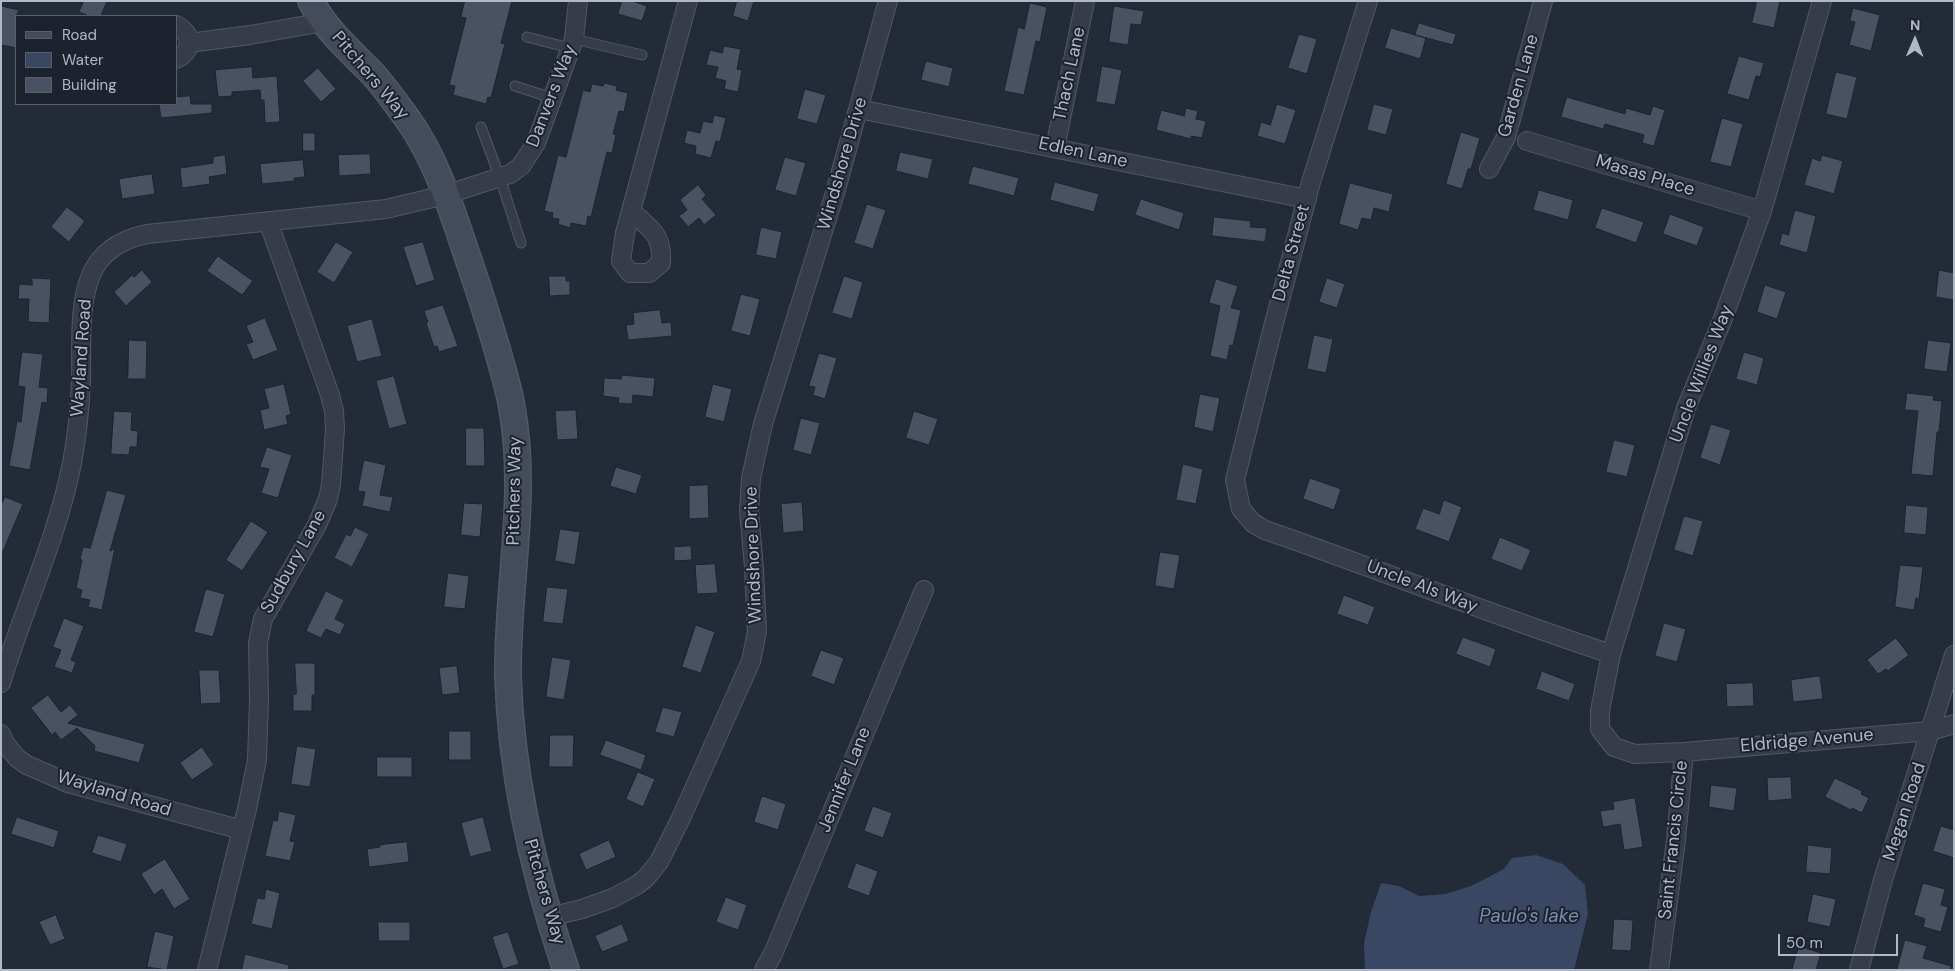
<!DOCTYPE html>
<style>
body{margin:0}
#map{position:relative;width:1955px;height:971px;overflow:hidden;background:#232b39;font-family:"DM Sans",sans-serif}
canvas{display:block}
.frame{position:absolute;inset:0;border:2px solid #b1b8c5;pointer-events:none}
.legend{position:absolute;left:15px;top:15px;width:162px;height:90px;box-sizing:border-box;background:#1c222e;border:1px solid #585e6a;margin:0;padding:6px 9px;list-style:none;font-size:15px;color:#b1b8c5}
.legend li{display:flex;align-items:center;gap:10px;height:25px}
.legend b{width:25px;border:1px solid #585e6a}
.north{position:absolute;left:1890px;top:15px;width:50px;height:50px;-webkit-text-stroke:4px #1c222e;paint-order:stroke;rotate:1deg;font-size:14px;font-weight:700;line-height:20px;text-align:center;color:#b1b8c5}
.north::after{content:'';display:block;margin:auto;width:18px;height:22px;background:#b1b8c5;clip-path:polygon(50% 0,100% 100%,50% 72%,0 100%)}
.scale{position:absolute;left:1778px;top:934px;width:120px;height:22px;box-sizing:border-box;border:2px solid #b1b8c5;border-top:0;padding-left:6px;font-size:15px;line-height:18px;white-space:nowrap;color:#b1b8c5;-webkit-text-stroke:4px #1c222e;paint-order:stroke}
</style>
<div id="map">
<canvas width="1955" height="971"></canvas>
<div class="frame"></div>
<ul class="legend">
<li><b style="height:6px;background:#444c5c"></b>Road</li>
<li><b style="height:14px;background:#394762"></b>Water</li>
<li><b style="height:14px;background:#495162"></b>Building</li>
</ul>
<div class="north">N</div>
<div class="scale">50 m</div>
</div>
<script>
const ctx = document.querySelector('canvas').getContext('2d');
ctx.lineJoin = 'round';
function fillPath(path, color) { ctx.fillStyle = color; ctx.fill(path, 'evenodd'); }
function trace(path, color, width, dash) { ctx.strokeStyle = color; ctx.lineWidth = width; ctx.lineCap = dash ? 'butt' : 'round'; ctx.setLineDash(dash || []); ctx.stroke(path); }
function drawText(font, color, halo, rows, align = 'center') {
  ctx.font = font + ' "DM Sans",sans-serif'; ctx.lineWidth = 4; ctx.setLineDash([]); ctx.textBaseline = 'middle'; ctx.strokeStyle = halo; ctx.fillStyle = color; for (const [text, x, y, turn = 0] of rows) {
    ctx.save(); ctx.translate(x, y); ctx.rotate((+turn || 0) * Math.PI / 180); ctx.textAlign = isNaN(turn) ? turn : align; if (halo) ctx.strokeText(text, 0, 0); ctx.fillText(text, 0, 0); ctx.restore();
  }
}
fillPath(new Path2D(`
 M1536,855l27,9 22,21 3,29 -14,56h-209l-1,-27 7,-31 10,-29 18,3 20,10 27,-2 25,-8 33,-17 8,-11z`), '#394762');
const building = new Path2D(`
 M84,1h23l-6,15h-12l-10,-4z
 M465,1h47l-11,42 4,1 -14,54 -3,-1 -2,7 -33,-9 2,-9 -6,-1 17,-67 -5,-1z
 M622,1h10l15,5 -5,15 -24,-7z
 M737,1h17l-6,20 -15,-5z
 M1757,1h23l-6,27 -22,-5z
 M1030,3l17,4 -7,35 -4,-1 -12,54 -20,-4 14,-64 6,2z
 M1,6l18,4 -3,6v32l-15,-3z
 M1114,6l30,5 -3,14 -10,-1 -3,21 -19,-3z
 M1853,8l27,7 -9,36 -22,-6 6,-23 -5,-1z
 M1419,23l37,11 -3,11 -38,-10z
 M1391,28l35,10 -6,21 -35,-11z
 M1299,34l18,5 -10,35 -19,-6z
 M724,46l17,3 -4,20 5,1 -4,22 -14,-3 2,-8 -11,-3 3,-11 -12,-2 4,-15 12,3z
 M1739,56l25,7 -4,14 -4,-1 -7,24 -22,-6z
 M926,61l27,7 -4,19 -28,-7z
 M1102,66l20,4 -7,35 -19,-3z
 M252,67l1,11 24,-2 3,46 -15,1 -1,-23h-3l-1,-10 -28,2v4l-14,1 -3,-27z
 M318,68l18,21 -15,13 -18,-21z
 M1836,72l21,5 -10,42 -21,-5z
 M604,83l13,3 -1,4 12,3 -4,19 -5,-1 -6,23 3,1 -4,18 -5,-1 -16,65 -3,-1 -2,10 -15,-3 -1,5 -12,-4 1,-5 -7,-1 1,-5 -9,-2 14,-56 8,2 17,-67 7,2 2,-8 11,2z
 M805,89l21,6 -9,29 -20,-5z
 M190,96l1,8h21v9l-51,5 -2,-14h17v-7z
 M1567,97l58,17 1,-6 24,7 3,-9 12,4 -11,36 -12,-3 2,-8 -39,-11 -2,5 -42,-12z
 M1277,104l19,6 -11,34 -28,-8 4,-14 9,3z
 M1374,104l19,5 -7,26 -19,-5z
 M1186,108l12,3 -2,8 10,2 -4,17 -11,-2v3l-35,-9 5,-20 23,6z
 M714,115l12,3 -6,24 -4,-1 -5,17 -16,-4 1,-8 -12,-3 3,-13 13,3 3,-12 9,2z
 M1722,118l21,6 -12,43 -21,-5z
 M1461,132l19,6 -9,31h-3l-6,20 -16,-5z
 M303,133h12v18h-12z
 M900,152l33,7 -5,20 -32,-8z
 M370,154l1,20 -32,2 -1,-21z
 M225,155l2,19 -18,3 1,7 -28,4 -2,-20 33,-5v-6z
 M1822,155l21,6 -9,33 -30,-9 8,-27 8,3z
 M785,157l21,6 -10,33 -21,-6z
 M303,160l2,17 -11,1 1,3 -33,3 -2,-20z
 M973,166l46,12 -5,18 -46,-12z
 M152,174l3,20 -33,5 -3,-20z
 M1055,182l44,12 -5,18 -44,-12z
 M1350,183l43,11 -4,18 -15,-4 -3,12 -9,-2 -4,12 -19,-6z
 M698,185l8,10 -4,4 14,16 -12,10 -5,-7 -11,9 -9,-11 8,-6 -7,-10z
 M1539,190l34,10 -5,20 -35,-10z
 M1141,199l43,14 -5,17 -44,-15z
 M867,204l19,6 -13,39 -19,-6z
 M67,207l18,14 -16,21 -18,-15z
 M1602,208l42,14 -8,21 -41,-15z
 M1795,210l21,6 -9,37 -28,-8 3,-12 6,2z
 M1670,214l34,13 -7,19 -34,-12z
 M1214,217l37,4 -1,6 17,1 -2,14 -53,-6z
 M761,227l21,5 -6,27 -20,-4z
 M336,242l17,10 -19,31 -17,-11z
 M423,242l12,38 -19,6 -13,-39z
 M218,256l35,25 -11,14 -35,-24z
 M142,270l10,12 -26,24 -12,-14 18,-17 2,2z
 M1939,270l15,3v27l-18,-3z
 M549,276h17v5h4v14l-20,1z
 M844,276l19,6 -11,37 -20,-6z
 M32,278l19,1 -2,44 -21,-1 1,-23h-11l1,-15 13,1z
 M1327,278l18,6 -8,24 -18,-6z
 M1216,279l22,7 -7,22 10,2 -8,36 -3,-1 -3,15 -17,-4 10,-50 -11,-3z
 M1765,285l21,7 -9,27 -20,-7z
 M741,294l19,5 -10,37 -19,-5z
 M443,305l15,41 -19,6 -2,-6 -3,1 -8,-24 2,-1 -4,-11z
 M660,310l2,13 9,-1 1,14 -44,4 -2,-15 8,-1 -1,-11z
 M265,318l13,32 -25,10 -7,-16 7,-2 -7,-16z
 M372,319l10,37 -25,6 -10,-36z
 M1314,335l19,4 -7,34 -19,-4z
 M129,340l18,1 -1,38h-18z
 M1928,340l23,3 -4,29 -23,-3z
 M22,352l21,2 -4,33 9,1 -1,15 -5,-1 -12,68 -21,-4 8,-45 4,1 4,-35 -7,-1z
 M1744,352l20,6 -7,27 -21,-6z
 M819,353l18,5 -12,41 -12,-4 2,-8 -6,-1z
 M622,375l33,3 -2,19 -20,-2 -1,9 -14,-1 1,-5 -16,-2 1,-18 17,1z
 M394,376l13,48 -18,5 -13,-48z
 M284,384l7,30 -5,2 2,8 -24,6 -4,-20 9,-2 -5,-19z
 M713,384l19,5 -8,33 -19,-5z
 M1907,393l27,3 -1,4 9,1 -3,31h-2l-4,44 -22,-2 7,-63 -13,-1z
 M1200,394l20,4 -7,34 -19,-5z
 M576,410l2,29 -21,1 -2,-29z
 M114,411l18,1 -1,18 7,1 -1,16h-7l-1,8 -18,-1z
 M914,411l24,8 -9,26 -23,-7z
 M801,418l19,5 -9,32 -18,-5z
 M1711,424l20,6 -11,35 -20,-7z
 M466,428h18l1,38h-19z
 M1614,440l21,5 -8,32 -21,-5z
 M267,447l25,8 -14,43 -17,-5 8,-24 -9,-2z
 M364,460l22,5 -6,30 13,2 -3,15 -28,-6 3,-14 -7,-1z
 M1183,464l20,5 -7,35 -20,-4z
 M616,467l26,8 -6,19 -26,-8z
 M1310,478l31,11 -7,21 -31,-11z
 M708,485l1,33 -20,1v-33z
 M107,490l19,5 -16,56 5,-3 -13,62 -14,-3 2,-7 -10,-2 2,-8 -6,-2 6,-28 -2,-1 3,-12 7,1z
 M5,497l18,7 -22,52v-51z
 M1444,500l18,7 -13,35 -34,-13 8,-21 16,6z
 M802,502l2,29 -21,2 -2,-29z
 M464,503l19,1 -3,33 -19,-2z
 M1906,505l22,2 -2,28 -22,-2z
 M1684,516l19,5 -10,35 -19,-6z
 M251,521l17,11 -26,39 -16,-11z
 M355,527l14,7 -17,33 -18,-9 12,-24 4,2z
 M560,529l20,3 -5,33 -20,-4z
 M1500,537l31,13 -9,21 -31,-12z
 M691,546l1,14 -18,1v-14z
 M1160,552l20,3 -6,34 -19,-3z
 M715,564l3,29 -21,1 -2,-29z
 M1900,565l23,2 -4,32 -3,-1 -2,12 -19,-3z
 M448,573l21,3 -4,33 -21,-2z
 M547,587l21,2 -5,35 -20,-2z
 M206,589l19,5 -12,43 -19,-5z
 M326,591l18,9 -9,19 10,5 -5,11 -14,-6 -5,9 -15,-7z
 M1344,595l31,12 -7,18 -31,-11z
 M64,618l20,8 -13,34 5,2 -4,11 -18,-6 7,-17 -8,-3z
 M1664,623l22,6 -9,33 -22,-6z
 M696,625l19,7 -14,41 -19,-6z
 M1463,637l33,12 -6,18 -34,-13z
 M1896,638l13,17 -21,16 -2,-2 -8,5 -11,-14z
 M821,650l23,8 -10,27 -23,-9z
 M552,657l19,3 -7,40 -18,-3z
 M295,663h20v32h-3v16h-19v-17h3z
 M457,666l3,27 -18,2 -3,-27z
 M199,670h20l2,33 -20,1z
 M1542,671l33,13 -6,17 -33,-12z
 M1820,676l3,23 -30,3 -2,-22z
 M1753,683l1,23 -27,1 -1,-23z
 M48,695l13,17 9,-7 8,10 -10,8 77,21 -6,19 -45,-12 1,-5 -18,-18 -16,12 -6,-8 -3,3 -21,-27z
 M663,707l19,5 -8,25 -19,-5z
 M449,731h22v29h-22z
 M550,735h24l-1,32h-24z
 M606,740l40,15 -5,15 -41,-15z
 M297,746l19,3 -6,38 -19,-3z
 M202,747l12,18 -22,15 -12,-17z
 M377,757h35v20h-35z
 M638,772l17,7 -12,28 -17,-8z
 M1791,777l1,22 -24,2 -1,-23z
 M1835,778l27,13 -1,3 8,4 -7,15 -10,-5 -1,2 -26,-13z
 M1711,785l26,3 -3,23 -25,-4z
 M762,796l24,8 -8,26 -24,-8z
 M1635,798l8,49 -19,3 -4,-26 -17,3 -3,-16 14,-2 -1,-7z
 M873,806l19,7 -9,25 -19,-7z
 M279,811l17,4 -6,26 5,1 -5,19 -25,-5 8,-36 4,1z
 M17,817l42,14 -5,17 -43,-14z
 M483,817l9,34 -22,6 -9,-34z
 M1941,826l13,4v28l-21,-7z
 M98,835l29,9 -6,18 -29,-9z
 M609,840l7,17 -30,13 -7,-16z
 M407,842l2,20 -40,5 -2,-18 13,-2v-2z
 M1808,845l24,3 -2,26 -24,-2z
 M165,859l25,40 -16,10 -12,-20 -8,6 -13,-21z
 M856,863l22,8 -9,25 -22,-8z
 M1923,883l22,6 -4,16 7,2 -7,25 -18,-5 2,-8 -11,-4z
 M266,889l14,4 -8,36 -21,-5 6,-26 7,1z
 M1813,894l23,5 -6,28 -23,-5z
 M726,897l21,8 -9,25 -22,-8z
 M56,915l9,24 -15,6 -11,-23z
 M1614,919l19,1 -2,31 -19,-1z
 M378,922h32v19h-31z
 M622,924l7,17 -27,11 -7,-16z
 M155,931l19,5 -7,34 -20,-3z
 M508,932l11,32 -16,5 -11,-32z
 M1905,940l22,6 -4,12 28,8 -1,4h-53z
 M1799,946l22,7 -5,17h-24z
 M245,954l44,11 -1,5h-46z`);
fillPath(building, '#495162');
trace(building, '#1d2430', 1);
const lane = new Path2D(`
 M527,37l43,11
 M574,39l68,16
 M515,86l37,12
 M481,127l19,51 21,65`);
const street = new Path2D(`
 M1368,1l-57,181 -39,149 -37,149 6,29 12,14 12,7c116,40 229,86 346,124
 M176,25c17,8 17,27 0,34
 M189,43l61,-8 74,-13
 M859,109l448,90
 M1527,141l235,70
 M1055,148l30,-147
 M1489,169l17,-32 37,-136
 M631,211c19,18 32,23 30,52l-12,10h-19l-9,-12 4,-28 6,-22 57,-210
 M1,683c22,-73 56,-144 71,-220 5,-27 8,-55 9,-83 1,-34 -3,-73 10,-105 10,-24 32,-36 56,-41l239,-25 59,-14 65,-21 11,-8 15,-23 38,-104 4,-38
 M1,734l3,8 13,16 10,7 41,18 174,47
 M1684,752l247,-21 23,-7
 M549,917l33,-8 31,-11 24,-13 9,-7 13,-16 22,-44 70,-157 6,-29 -3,-64 -5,-57 2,-33 12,-54 72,-231 53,-192
 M207,970l40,-161 10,-49 2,-61 -1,-56 5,-24 54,-94 11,-26 3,-14 4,-56 -1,-18 -4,-16 -62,-174
 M764,970l9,-16 151,-364
 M1659,970l17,-130 8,-88 -49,2 -21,-7 -14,-18v-18l11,-57 75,-246 36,-87 40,-110 60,-210
 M1859,970l24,-90 71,-225`);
const secondary = new Path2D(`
 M311,1c14,28 38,49 60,71 14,15 26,33 38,49 30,43 44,94 61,143 10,29 19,58 28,88 5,19 11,37 14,56 16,89 -5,178 -4,268 3,101 26,199 58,294`);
trace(lane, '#515864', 11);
trace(street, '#515864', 20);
trace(secondary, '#515864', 28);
trace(lane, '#363d49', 9);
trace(street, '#363d49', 18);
trace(secondary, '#444c5c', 25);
drawText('18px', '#b1b8c5', '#1c222e', [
 ["Thach Lane",1070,74,-78],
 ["Pitchers Way",370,76,50],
 ["Garden Lane",1519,86,-74],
 ["Danvers Way",552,96,-69],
 ["Edlen Lane",1083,153,12],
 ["Windshore Drive",843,164,-74],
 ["Masas Place",1645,176,17],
 ["Delta Street",1292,253,-75],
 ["Wayland Road",82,358,-86],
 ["Uncle Willies Way",1702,374,-69],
 ["Pitchers Way",515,491,-89],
 ["Windshore Drive",754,555,-92],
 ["Sudbury Lane",294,562,-61],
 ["Uncle Als Way",1422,587,21],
 ["Eldridge Avenue",1807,741,-5],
 ["Jennifer Lane",845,780,-68],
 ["Wayland Road",114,794,17],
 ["Megan Road",1905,812,-72],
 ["Saint Francis Circle",1674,840,-84],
 ["Pitchers Way",544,892,74]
]);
drawText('italic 19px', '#7b8dac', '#1c222e', [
 ["Paulo's lake",1529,917]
]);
</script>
